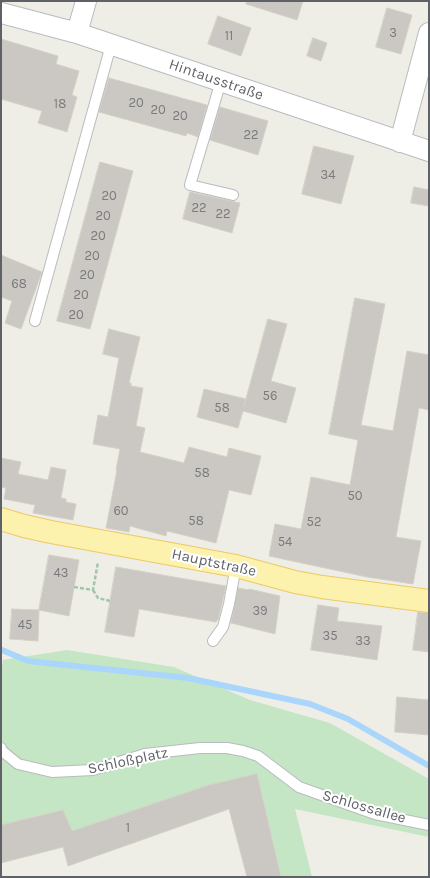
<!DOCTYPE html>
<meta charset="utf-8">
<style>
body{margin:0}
#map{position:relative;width:430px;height:878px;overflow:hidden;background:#efeee6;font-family:Karla,sans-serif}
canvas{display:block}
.frame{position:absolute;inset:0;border:2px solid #5e6166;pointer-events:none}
</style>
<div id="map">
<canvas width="430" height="878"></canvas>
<div class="frame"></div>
</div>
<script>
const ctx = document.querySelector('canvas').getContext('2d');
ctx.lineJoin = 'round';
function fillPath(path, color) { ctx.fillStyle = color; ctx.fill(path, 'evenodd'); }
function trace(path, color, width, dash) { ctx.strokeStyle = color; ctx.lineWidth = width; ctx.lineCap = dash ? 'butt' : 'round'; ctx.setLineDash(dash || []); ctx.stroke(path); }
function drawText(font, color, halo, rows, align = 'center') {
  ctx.font = font + ' Karla,sans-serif'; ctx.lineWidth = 4; ctx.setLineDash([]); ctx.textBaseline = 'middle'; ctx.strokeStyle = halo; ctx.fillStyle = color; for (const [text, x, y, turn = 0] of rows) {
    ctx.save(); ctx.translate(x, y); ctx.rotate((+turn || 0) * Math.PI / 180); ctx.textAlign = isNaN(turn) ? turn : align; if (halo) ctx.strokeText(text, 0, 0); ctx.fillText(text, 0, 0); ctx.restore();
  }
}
fillPath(new Path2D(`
 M67,650l107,17 76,33 80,23 99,56v58l-134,-28 17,68h-31l-24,-103 -48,11 -137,46 -9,-21 -62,15v-153l2,-12z`), '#c4e6c5');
trace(new Path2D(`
 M1,651l1,-1 26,11 160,17 122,26 38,15 81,47`), '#aad6fc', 6);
const building = new Path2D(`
 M247,1h56l-6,19 -51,-16z
 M387,8l25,7 -11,39 -25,-7z
 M218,16l33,12 -10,28 -33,-12z
 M313,38l14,5 -6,18 -14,-5z
 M1,39l57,17 -2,8 23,7 -7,24 5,2 -10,35 -29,-9 4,-12 -41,-12z
 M109,78l98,27 -9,32 -11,-4 -1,3 -87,-24z
 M220,107l48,14 -10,34 -48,-15z
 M314,146l40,10 -13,48 -39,-10z
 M100,162l33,9 -43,158 -33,-8z
 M414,187l15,3v16l-18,-3z
 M190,192l50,11 -8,30 -49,-14z
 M1,255l41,17 -21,57 -16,-6 7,-22 -11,-4z
 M355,298l30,6 -24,121 32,6 14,-80 22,4v55l-10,-2 -23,129 25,4 -8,43 -46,-7 -98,-21 6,-32 26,5 10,-52 39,8 8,-45 -29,-6z
 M268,319l19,5 -16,57 25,7 -10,35 -43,-12 -5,17 -41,-11 7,-28 42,10 -2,7z
 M109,329l31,8 -11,46h2v3l12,2 -7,38 9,2 -5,24 44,11 5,-16 38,10 2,-9 32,8 -10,39 -22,-5 -13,53 -49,-12 -1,5 -36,-10 -1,6 -23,-4 11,-58h-1l4,-21 -27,-5 5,-29 10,2 11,-59 -16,-4z
 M1,458l20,4 -3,12 30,6 3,-13 15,3 -5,28 5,1v3l10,2 -3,16 -40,-7 2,-8 -31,-6 2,-11 -5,-1z
 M49,555l30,5 -10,56 -30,-6z
 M116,567l110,19 -8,34h-1l-1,2 -77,-13 -5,28 -29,-5z
 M238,588l11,2v-1l31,7 -5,38 -44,-11z
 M318,605l21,3 -2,13 45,5 -5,34 -66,-10z
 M12,609l27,1 -1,31 -28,-2z
 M418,612l11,1v39l-16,-2z
 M397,697l32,3v35l-34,-3z
 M257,774l24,103h-34l-18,-68 -161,57 -5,-19 -62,16v-38l62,-15 9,21 137,-46z`);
fillPath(building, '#cbc8c3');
trace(building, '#d4d0c5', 1);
const service = new Path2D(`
 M221,81l-31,104 43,10
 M35,321l76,-276
 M213,641l10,-14 6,-23 7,-38
 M1,748v2l17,14 34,8 41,-2 52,-16 55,-6h27l16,3 15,5 41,31 76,27 54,11`);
const minor = new Path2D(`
 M1,13l76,20 352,118
 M77,33l9,-32
 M400,142l29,-109`);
const primary = new Path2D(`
 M1,519l23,7 27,6 185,34 59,16 27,5 107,14`);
trace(service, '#b8bbbf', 12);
trace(minor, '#b8bbbf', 22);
trace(primary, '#edc962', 24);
trace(new Path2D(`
 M74,587l19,3 5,-28
 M93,590l5,8 12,3`), '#9dc6aa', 2.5, [4, 2]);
trace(service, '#fff', 10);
trace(minor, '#fff', 20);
trace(primary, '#fcf2ae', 22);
drawText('13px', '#797b7d', null, [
 ["3",393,33],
 ["11",229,36],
 ["20",136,103],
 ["18",60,104],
 ["20",158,110],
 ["20",180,116],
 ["22",251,135],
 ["34",328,175],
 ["20",109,196],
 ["22",199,208],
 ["22",223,214],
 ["20",103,216],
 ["20",98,236],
 ["20",92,256],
 ["20",87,275],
 ["68",19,284],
 ["20",81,295],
 ["20",76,315],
 ["56",270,396],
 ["58",222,408],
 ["58",202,473],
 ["50",355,496],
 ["60",121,511],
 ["58",196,521],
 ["52",314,522],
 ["54",285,542],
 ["43",61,573],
 ["39",260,611],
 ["45",25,625],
 ["35",330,636],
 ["33",363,641],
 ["1",128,828]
]);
drawText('15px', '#5e6166', '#fff', [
 ["Hintausstraße",216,80,19],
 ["Hauptstraße",214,563,12],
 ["Schloßplatz",128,761,-12],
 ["Schlossallee",364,807,16]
]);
</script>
